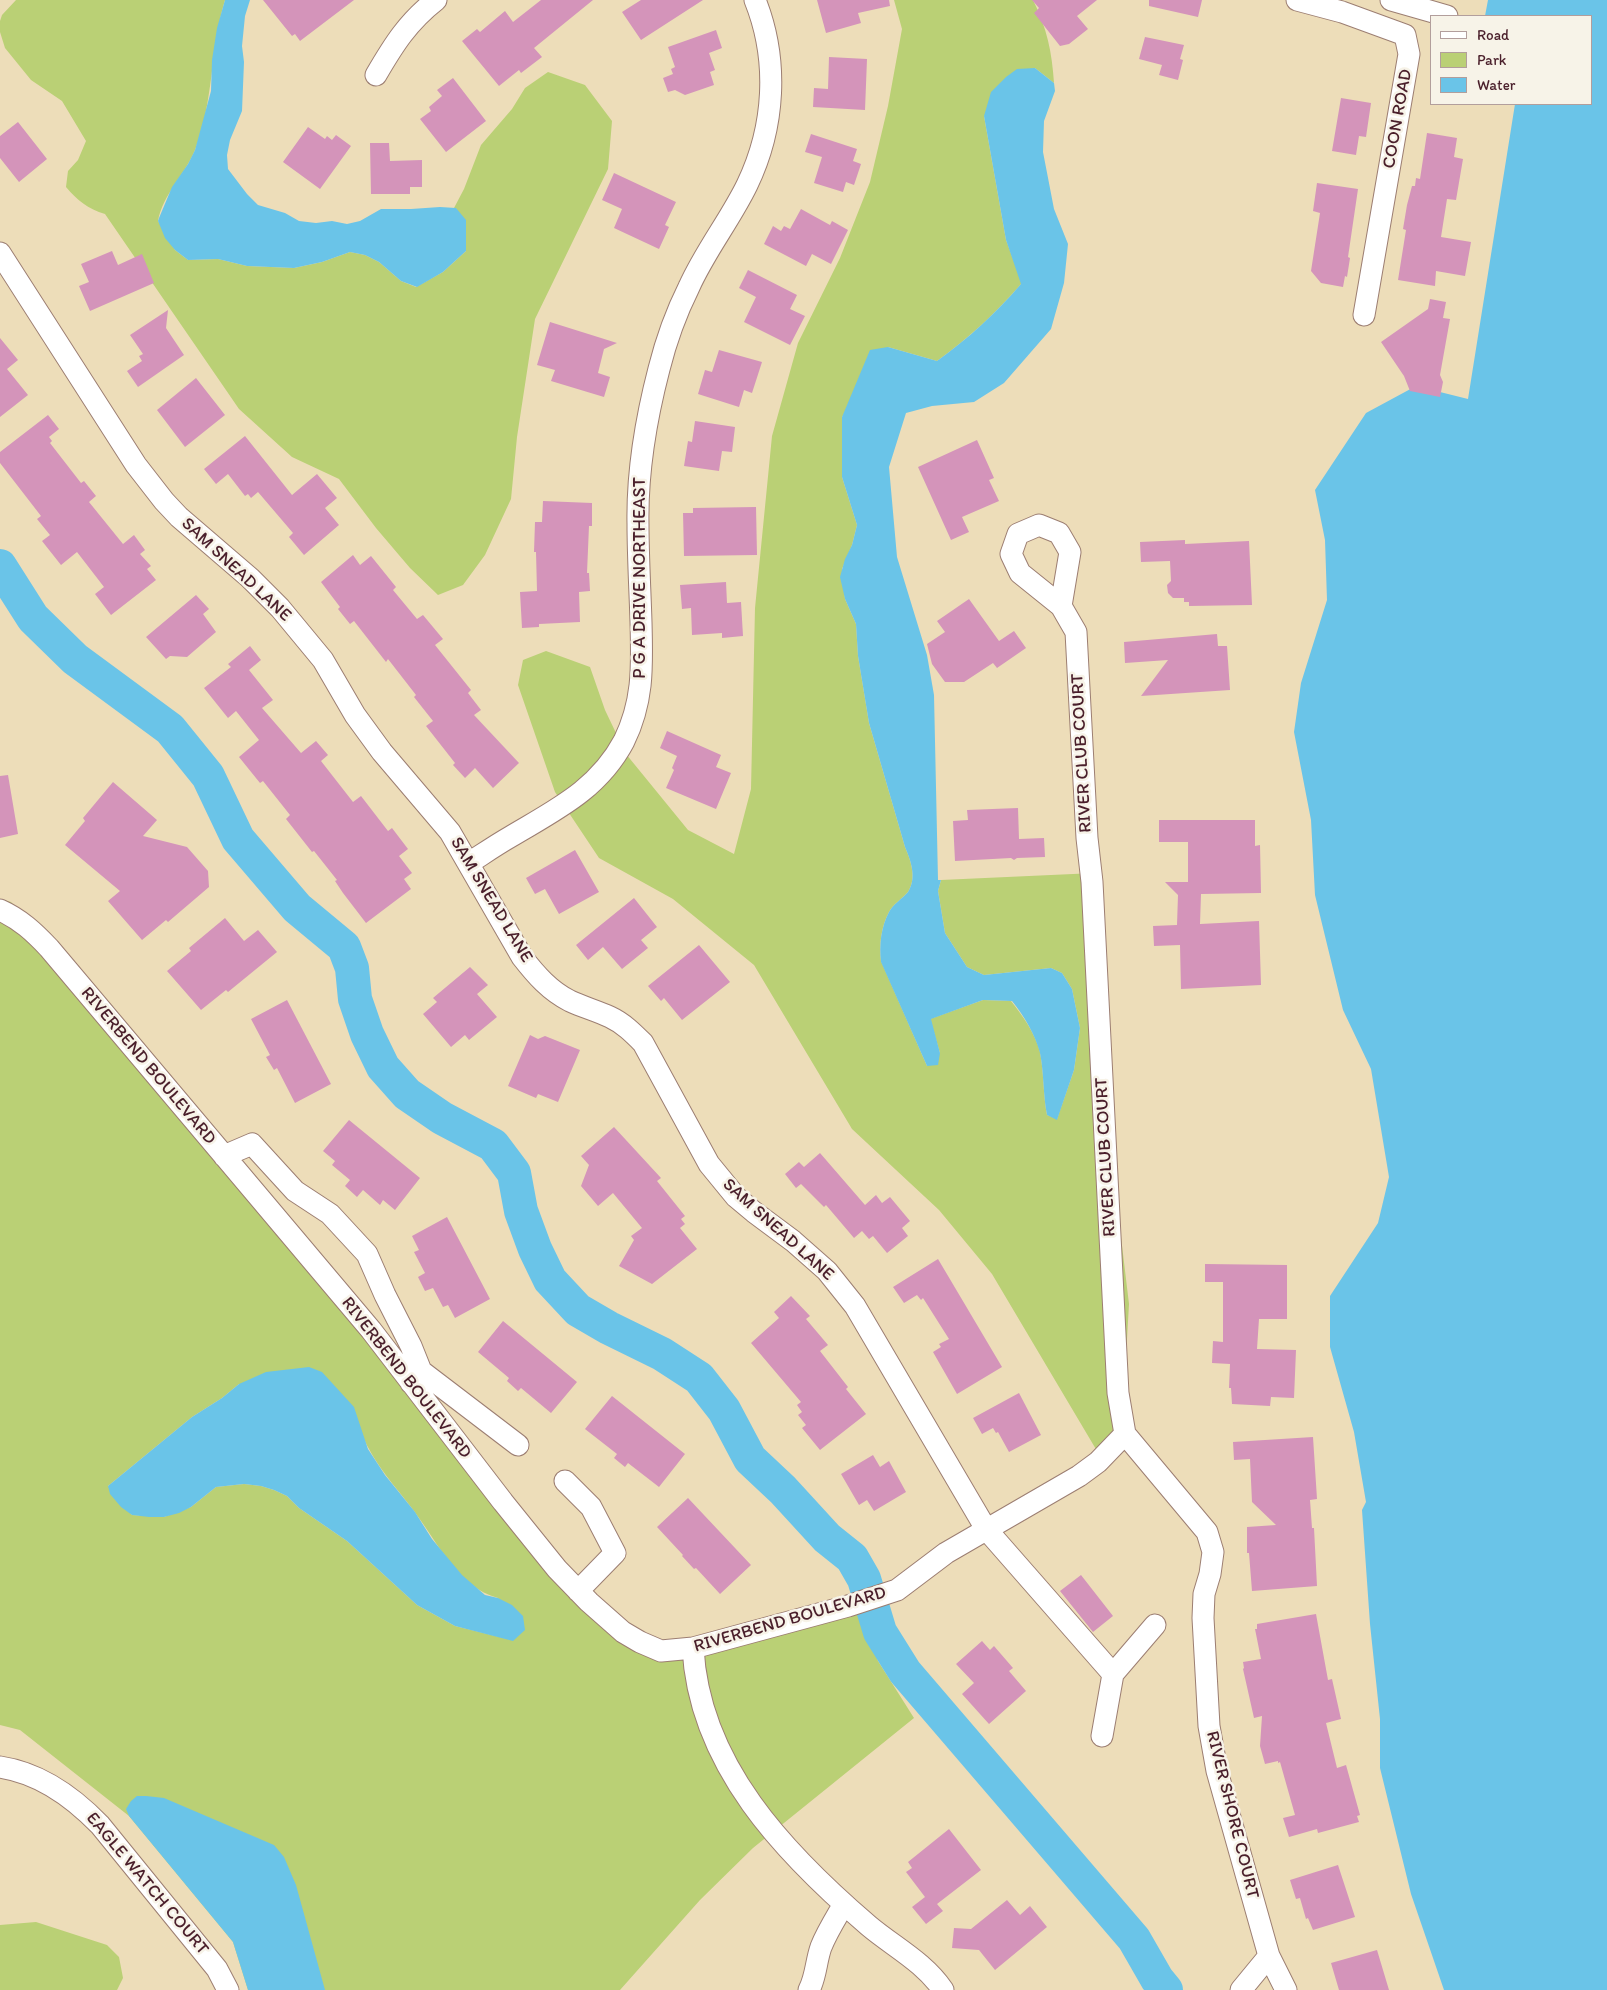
<!DOCTYPE html>
<style>
body{margin:0}
#map{position:relative;width:1607px;height:1990px;overflow:hidden;background:#edddb9;font-family:Itim,sans-serif}
canvas{display:block}
.legend{position:absolute;left:1430px;top:15px;width:162px;height:90px;box-sizing:border-box;background:#f7f3e8;border:1px solid #b29e9c;margin:0;padding:6px 9px;list-style:none;font-size:15px;color:#4a1f2b}
.legend li{display:flex;align-items:center;gap:10px;height:25px}
.legend b{width:25px;border:1px solid #b29e9c}
</style>
<div id="map">
<canvas width="1607" height="1990"></canvas>
<ul class="legend">
<li><b style="height:6px;background:#fff"></b>Road</li>
<li><b style="height:14px;background:#bad075"></b>Park</li>
<li><b style="height:14px;background:#6ac4e8"></b>Water</li>
</ul>
</div>
<script>
const ctx = document.querySelector('canvas').getContext('2d');
ctx.lineJoin = 'round';
function fillPath(path, color) { ctx.fillStyle = color; ctx.fill(path, 'evenodd'); }
function trace(path, color, width, dash) { ctx.strokeStyle = color; ctx.lineWidth = width; ctx.lineCap = dash ? 'butt' : 'round'; ctx.setLineDash(dash || []); ctx.stroke(path); }
function drawText(font, color, halo, rows, align = 'center') {
  ctx.font = font + ' Itim,sans-serif'; ctx.lineWidth = 5; ctx.setLineDash([]); ctx.textBaseline = 'middle'; ctx.strokeStyle = halo; ctx.fillStyle = color; for (const [text, x, y, turn = 0] of rows) {
    ctx.save(); ctx.translate(x, y); ctx.rotate((+turn || 0) * Math.PI / 180); ctx.textAlign = isNaN(turn) ? turn : align; if (halo) ctx.strokeText(text, 0, 0); ctx.fillText(text, 0, 0); ctx.restore();
  }
}
fillPath(new Path2D(`
 M16,0h209c-15,49 -11,102 -30,150 -10,25 -32,44 -37,71l17,29 13,10 30,-1 29,7 47,2 28,-6 28,-10 15,3 14,7 22,19 15,6 27,-15 23,-21 -10,-43h-2l10,-19 17,-44 31,-36 13,-21 23,-16 37,13 27,36 -4,48 -73,150 -18,118 -6,62 -26,56 -22,30 -25,10 -28,-27 -34,-40 -37,-49 -47,-22 -53,-48 -134,-195c-17,-5 -28,-14 -39,-27l2,-16 10,-11 8,-19 -24,-40 -31,-21 -26,-32 -5,-16v-11l2,-6z
 M894,0h139c14,28 19,52 21,83l-19,-15 -51,48 22,124 16,43c-26,30 -53,55 -85,78l-49,-14 -46,70v60l15,48 -5,20 -10,24 3,30 11,25 2,32 11,67 36,124c6,14 12,31 3,45 -6,7 -15,12 -19,20 -8,15 -10,33 -8,49l46,105 13,-13 -10,-34 53,-19 28,1c12,15 24,32 29,51 4,21 3,42 7,63l10,4 17,-49 6,-42 -8,-39 -10,-16 -11,-5 -67,7 -17,-8 -22,-34 -7,-42 3,-11 154,-7 9,222 25,209 -7,123 -22,29 -108,-182 -53,-64 -87,-81 -98,-164 -81,-66 -74,-41 -44,-66 -37,-107 5,-25 23,-9 44,16 15,43 21,44 62,76 46,24 17,-65 4,-181 17,-172 26,-93 42,-85 30,-76 18,-76 14,-77z
 M0,899l11,3 144,158 421,518 41,40 32,21 20,5 192,-45 7,17 4,27 6,18 36,57 -161,130 -53,52 -80,90h-372l-15,-48 -104,-126 -109,-86 -20,-5zM239,1384l123,51c13,30 33,51 52,76 24,32 44,76 84,87l14,42 -57,-14 -38,-21 -70,-64 -48,-33 -12,-12 -13,-6 -13,-4 -17,-2 -28,3 -25,20 -27,10 -32,-2 -24,-29 84,-69 30,-19z
 M36,1922l71,23 12,12 4,21 -6,12h-117v-65z`), '#bad075');
fillPath(new Path2D(`
 M225,0h25l-5,16 -3,30 2,16 -2,49 -12,29 -3,15 1,14 19,25 11,11 27,8 14,8 17,2 16,-2 15,3 13,-3 21,-12h30l29,-2 16,1 10,12v31l-23,21 -26,15 -16,-6 -22,-19 -14,-7 -15,-3 -28,10 -28,6 -47,-2 -29,-7 -30,1 -13,-10 -10,-12 -7,-17 1,-3 13,-31 16,-23 7,-14 16,-59 1,-31 5,-32z
 M1488,0h119v1990h-163l-33,-96 -31,-126v-49l-10,-95 -8,-114 4,-8 -12,-70 -24,-85v-51l48,-73 11,-46 -18,-108 -28,-59 -28,-115 -4,-75 -17,-88 7,-49 26,-83 -2,-60 -10,-50 51,-77 50,-27 52,13 47,-295h76v-88h-106z
 M1035,68l19,15 1,8 -11,30 -1,31 11,57 14,35 -4,39 -13,46 -47,54 -30,19 -42,4 -26,7 -17,54 8,90 30,98 7,40 4,185h3l-3,11 7,42 22,34 17,8 67,-7 11,5 10,16 8,39 -6,42 -17,50 -10,-5c-4,-20 -3,-42 -7,-62 -5,-19 -16,-37 -28,-52l-29,-1 -52,19 9,34 -2,12 -11,1 -46,-104c-2,-17 0,-35 8,-50 4,-8 13,-13 19,-20 9,-14 3,-31 -3,-45l-36,-124 -11,-67 -2,-32 -11,-25 -5,-22 5,-18 7,-14 5,-20 -15,-48v-60l28,-67 18,-3 49,14c32,-23 59,-48 84,-77l-15,-44 -22,-124 7,-24 15,-15 11,-8z
 M309,1367l13,5 32,35 14,42 17,26 30,37 17,27 30,36 23,20 13,3 14,7 11,11 2,14 -12,11 -58,-15 -38,-21 -70,-64 -48,-33 -12,-12 -13,-6 -13,-4 -17,-2 -28,3 -25,20 -12,6 -15,4h-15l-17,-2 -11,-8 -11,-13 -2,-8 84,-69 30,-19 17,-14 27,-12z
 M137,1796h9l18,2 110,47 10,12 12,28 29,105h-77l-15,-48 -104,-126 -3,-7 5,-8z`), '#6ac4e8');
trace(new Path2D(`
 M0,566l33,52 42,41 95,70 38,47 30,63 59,69 47,39 8,21 3,31 12,35 16,33 24,27 35,24 51,27 21,28 7,38 14,38 15,31 28,30 31,18 53,26 37,24 25,32 26,49 33,31 44,48 25,20 12,21 16,53 25,40 229,267 23,40 9,11`), '#6ac4e8', 34);
fillPath(new Path2D(`
 M263,0h91l-54,41 -5,-7 -3,2z
 M541,0h52l-59,48 8,9 -21,16 -2,-3 -20,16 -37,-45 15,-12 3,3 25,-21 8,11z
 M641,0h62l-62,40 -19,-28z
 M817,0h72l1,6 -32,7 3,10 -35,10z
 M1032,0h65l-20,16 11,13 -19,15 -9,2 -26,-33 5,-5z
 M1149,0h53l-4,17 -49,-11z
 M716,30l6,18 -13,5 6,17 -5,2 4,13 -29,10 -10,-5 -7,2 -5,-14 10,-4 -2,-5 4,-2 -7,-20z
 M1145,37l39,8 -4,14 3,1 -5,20 -19,-5 3,-10 -23,-6z
 M829,57l38,2 -2,51 -52,-3 1,-19 14,1z
 M453,78l33,43 -40,31 -26,-33 11,-8 -2,-4 13,-11 -5,-6z
 M1341,98l30,5 -5,34 -7,-1 -3,19 -24,-4z
 M18,122l29,37 -28,23 -19,-24v-22z
 M308,127l17,12 2,-3 5,4 4,-5 15,11 -31,43 -37,-27z
 M1427,133l30,5 -3,19 9,2 -7,41 -9,-1 -6,38 30,5 -6,34 -29,-5 -1,15 -37,-6 8,-50 -3,-1 4,-24 5,-19h3l1,-8 4,1z
 M811,134l46,15 -4,12 8,3 -7,21 -8,-3 -3,10 -29,-9 8,-26 -17,-5z
 M370,143h19l1,18 32,-1v27h-12v7h-39z
 M614,173l62,29 -11,23 4,2 -10,22 -45,-21 8,-19 -20,-9z
 M1317,183l41,6 -10,68 2,1 -3,19 -2,-1 -2,11 -22,-4 -10,-12 9,-58 -7,-2z
 M801,209l29,16 2,-4 16,9 -17,34 -19,-10 -6,12 -42,-22 9,-18 8,5 3,-5 6,3z
 M112,251l6,14 24,-11 12,29 -64,28 -11,-25 10,-4 -8,-18z
 M748,270l49,25 -7,14 15,7 -15,29 -46,-23 12,-25 -17,-9z
 M1430,299l16,3 -3,16 7,1 -10,56 3,7 -3,15 -30,-6 -6,-15 -23,-34 47,-33z
 M168,310l-2,18 18,27 -46,32 -11,-16 15,-10 -3,-5 4,-2 -13,-19z
 M550,322l67,21 -13,6 -6,24 12,4 -6,20 -53,-16 4,-11 -18,-5z
 M0,338l18,22 -11,9 21,26 -28,22z
 M719,350l43,12 -10,31 -8,-3 -5,17 -41,-13 7,-24 7,2z
 M196,378l29,37 -40,32 -28,-37z
 M48,415l11,14 -10,8 3,4 -2,2 31,40 3,-2 12,15 -7,6 34,42 11,-9 11,15 -5,4 11,12 -4,3 9,11 -45,35 -16,-21 9,-7 -27,-35 -16,13 -19,-24 8,-6 -13,-16 4,-3 -41,-53v-11z
 M695,421l40,6 -3,25 -10,-1 -3,20 -35,-5 4,-25 4,1z
 M245,436l47,59 25,-21 20,24 -12,10 14,17 -35,30 -15,-18 4,-4 -35,-41 -7,6 -3,-4 -3,2 -17,-22 -12,10 -12,-15z
 M977,440l17,38 -5,2 10,21 -37,16 7,15 -18,8 -33,-73z
 M543,501l49,2v23h-3l-2,47h2l1,18 -11,1 1,30 -41,2v3l-17,1 -2,-36 17,-1 -1,-39h-2l1,-30h7z
 M756,507l1,48 -73,1 -1,-43h10v-5z
 M1185,540v4l64,-3 3,64 -63,1v-4h-5v-4h-11l-5,-5 -1,-8 4,-4 -1,-20 -29,1 -1,-20z
 M353,555l7,10 11,-9 25,31 -3,3 24,29 6,-4 20,24 -8,6 36,45 -3,3 13,17 -7,5 45,48 -26,25 -18,-20 -10,10 -12,-13 2,-2 -29,-37 7,-5 -19,-24 2,-2 -28,-36 -2,3 -32,-41 -4,3 -12,-15 2,-2 -19,-25z
 M726,582l1,21 14,-1 2,34 -21,2v-5l-30,2 -1,-27 -9,1 -2,-24z
 M196,595l13,14 -6,5 13,18 -29,25 -17,-1 -4,3 -20,-22z
 M969,599l30,42 15,-10 12,17 -29,20 -4,-5 -29,19h-19l-13,-18 -5,-20 18,-12 -8,-11z
 M1217,634l1,12h9l3,44 -89,6 27,-36 -43,3 -1,-21z
 M250,646l11,14 -12,10 24,30 -11,8 39,45 15,-12 12,14 -7,6 32,41 8,-6 27,35 4,-3 16,21 -9,7 13,17 -8,6 7,10 -45,34 -23,-30 -8,-12 2,-1 -23,-29 -2,1 -26,-33 4,-4 -27,-34 -3,2 -21,-26 20,-17 -23,-29 -8,7 -24,-30 27,-21 -3,-3z
 M667,731l54,24 -5,12 15,6 -15,36 -50,-21 8,-18 -2,-2 5,-12 -17,-8z
 M8,775l10,59 -18,4v-62z
 M113,782l44,38 -14,16 44,11 21,24 1,16 -41,35 -2,-2 -24,20 -34,-39 12,-10 -55,-46 20,-24 -2,-3z
 M1018,808l1,31 25,-1 1,19 -28,1 -3,2 -3,-2 -56,3 -2,-40 15,-1 -1,-10z
 M1159,820h96v26l5,-1 1,48 -60,1 -1,30 59,-3 2,64 -80,4 -1,-44 -26,1 -1,-20 24,-1 1,-30 -13,-13h23v-40h-29z
 M575,850l24,42 -40,22 -14,-25 -10,5 -9,-16z
 M634,898l23,29 -16,13 7,8 -26,21 -19,-22 -15,13 -12,-15z
 M225,918l19,23 14,-11 19,22 -49,40 -2,-2 -25,20 -34,-39 24,-20 -2,-3z
 M699,945l31,37 -48,38 -18,-22 -3,3 -13,-15z
 M470,967l18,18 -11,9 20,23 -28,23 -4,-5 -14,12 -28,-33 14,-12 -4,-4z
 M287,1000l44,84 -36,19 -18,-35 -3,2 -8,-13 4,-2 -19,-36z
 M530,1035l8,4 7,-3 35,14 -22,52 -20,-8 -2,4 -28,-12z
 M349,1120l71,58 -25,32 -12,-10 -3,5 -17,-15 -6,7 -12,-11 5,-6 -18,-15 3,-4 -12,-10z
 M614,1127l47,51 -4,3 28,35 -4,3 4,5 -5,4 17,21 -45,35 -33,-18 15,-26 -3,-4 11,-8 -29,-35 -15,13 -17,-20 8,-21 -8,-9z
 M820,1153l45,52 11,-10 6,8 8,-6 20,24 -8,7 6,8 -21,17 -14,-17 -4,3 -7,-8 -8,7 -28,-33 -2,2 -23,-23 -5,4 -11,-14 14,-12 5,5z
 M447,1217l43,82 -35,19 -7,-13 -5,2 -10,-19 -8,3 -7,-14 7,-4 -11,-21 5,-2 -7,-14z
 M938,1259l64,108 -45,27 -24,-42 8,-5 -2,-3 10,-5 -26,-41 -2,2 -4,-5 -13,8 -11,-16z
 M1205,1264l82,1v54h-28l-2,30 39,1 -2,48 -23,-1 -1,9 -38,-2 -1,-16h-2l1,-24 -18,-1 1,-22 10,1v-60h-18z
 M791,1296l19,20 -4,3 22,26 -8,6 28,36 -2,2 20,25 -46,36 -18,-22 4,-3 -8,-10 4,-3 -5,-7 4,-3 -50,-59 28,-25 -5,-6z
 M503,1321l74,61 -26,31 -30,-25 -3,3 -11,-10 2,-3 -31,-26z
 M1019,1393l22,42 -32,17 -11,-20 -2,1 -3,-5 -11,6 -9,-16z
 M612,1396l73,58 -26,33 -31,-24 -3,4 -11,-9 3,-4 -32,-25z
 M1313,1437l4,62 -7,1 2,28h2l3,58 -65,5 -3,-38h-2v-26l29,-2 -24,-23 -2,-43 -16,1 -1,-18z
 M873,1455l7,12 9,-6 17,31 -32,19 -7,-11 -8,5 -18,-31z
 M688,1498l63,67 -31,29 -24,-26 -2,1 -12,-13 1,-1 -26,-28z
 M1081,1575l32,41 -20,16 -33,-41z
 M1316,1614l12,66 4,-1 9,40 -15,4 11,45 9,-3 14,50 -3,1 2,6 -41,11 -1,-4 -28,8 -6,-19 12,-3 -15,-53 -2,1v-2l-13,3 -5,-18 2,-30 -8,2 -11,-49 1,-1 -1,-6 18,-3 -6,-30h2v-5z
 M982,1641l8,9 4,-4 19,22 -4,3 17,20 -37,33 -27,-30 12,-11 -18,-19z
 M949,1829l32,41 -44,34 6,7 -17,13 -14,-17 13,-10 -19,-25 6,-4 -4,-6z
 M1338,1865l17,52 -42,13 -5,-12 -2,1 -6,-21 -4,1 -6,-19z
 M1007,1900l13,15 10,-9 17,21 -52,43 -16,-20 -27,-2 2,-20 17,1z
 M1377,1950l12,40h-50l-8,-27z`), '#d494ba');
const minor = new Path2D(`
 M1297,0l45,12 63,23 4,19 -45,261
 M1391,0l56,16
 M376,75c18,-31 32,-53 60,-75
 M0,253l136,212 28,36 15,16 71,61 30,30 43,52 32,55 27,37 68,80 72,125c14,18 28,34 48,44 13,6 27,10 40,16 13,6 23,16 33,26l66,121 27,33 18,15 39,29 34,30 28,35 131,223 127,145 42,-49
 M1039,525l20,8 11,19 -9,54 -41,-33 -9,-19 7,-20z
 M469,863c14,-9 27,-18 41,-26 45,-27 88,-47 114,-96 20,-41 18,-76 17,-119 -1,-33 -3,-66 -3,-98 -1,-52 8,-105 21,-155 7,-28 17,-56 30,-82 16,-36 41,-67 58,-102 28,-58 32,-125 8,-185
 M0,910c20,9 34,22 49,38l322,382 132,172 54,67 32,33 34,30 17,10 21,9 32,-3 155,-42 49,-16 49,-37 133,-77 19,-14 27,-28 -7,-41 -26,-511 -5,-44 -11,-206 -15,-26
 M224,1156l28,-12 43,47 35,23 37,40 18,41 26,51 10,25 -10,12
 M421,1371l97,74
 M1125,1434l82,98 6,20 -3,22 -6,20 -1,24 6,108 8,45 52,185
 M565,1481l26,26 24,46 -37,38
 M693,1648c6,117 92,206 176,278 25,21 55,36 74,64
 M1102,1736l11,-62
 M0,1767c40,6 73,30 100,58l117,144 11,21
 M809,1990c7,-13 7,-29 12,-43 6,-15 15,-29 23,-43
 M1241,1990l28,-34 17,34`);
trace(minor, '#9c7e72', 23);
trace(minor, '#fff', 21);
drawText('18px', '#4a1f2b', '#f7f3e8', [
 ["COON ROAD",1398,119,-80],
 ["SAM SNEAD LANE",236,570,43],
 ["P G A DRIVE NORTHEAST",640,578,-90],
 ["RIVER CLUB COURT",1082,753,-93],
 ["SAM SNEAD LANE",491,900,59],
 ["RIVERBEND BOULEVARD",148,1066,50],
 ["RIVER CLUB COURT",1106,1157,-93],
 ["SAM SNEAD LANE",778,1230,42],
 ["RIVERBEND BOULEVARD",406,1378,52],
 ["RIVERBEND BOULEVARD",790,1620,-16],
 ["RIVER SHORE COURT",1232,1815,76],
 ["EAGLE WATCH COURT",147,1884,50]
]);
</script>
